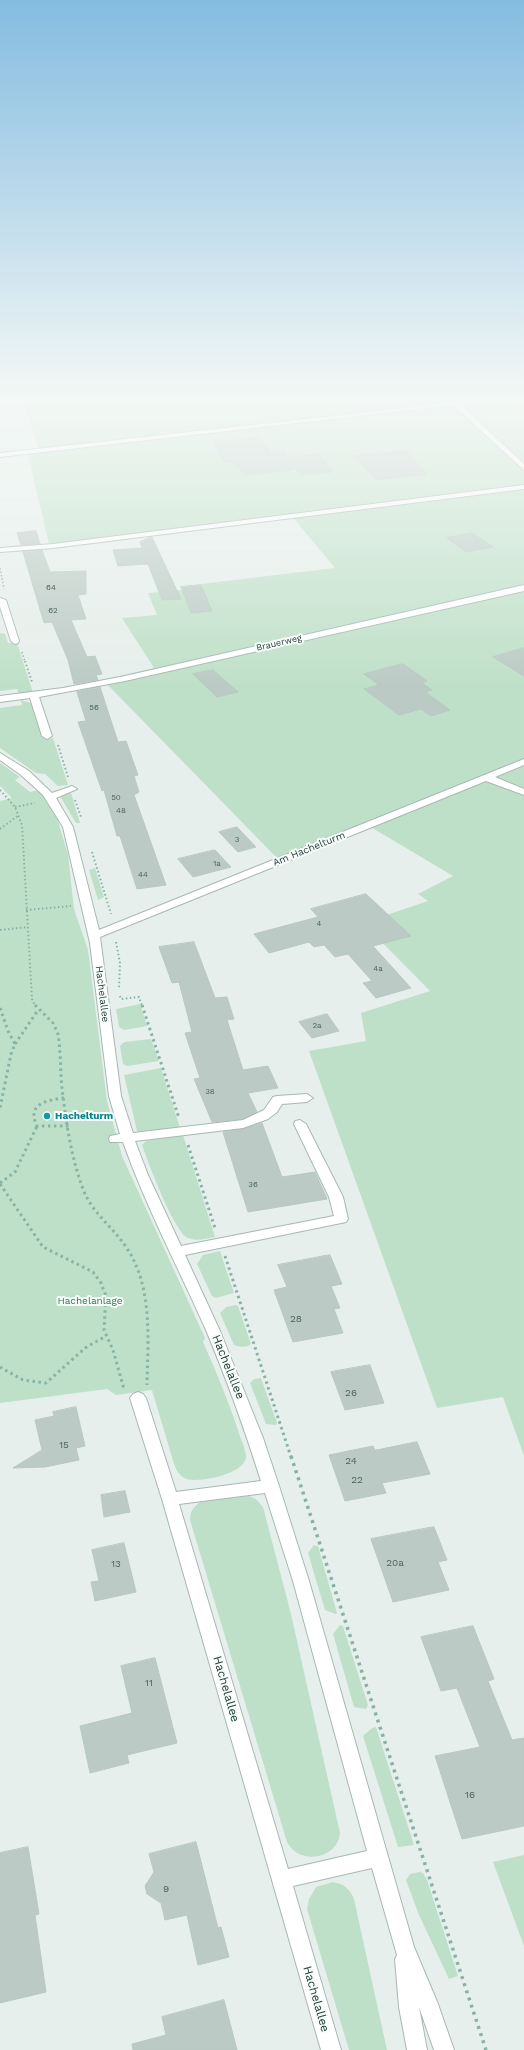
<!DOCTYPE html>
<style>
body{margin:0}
canvas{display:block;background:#e6efeb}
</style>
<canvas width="524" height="2050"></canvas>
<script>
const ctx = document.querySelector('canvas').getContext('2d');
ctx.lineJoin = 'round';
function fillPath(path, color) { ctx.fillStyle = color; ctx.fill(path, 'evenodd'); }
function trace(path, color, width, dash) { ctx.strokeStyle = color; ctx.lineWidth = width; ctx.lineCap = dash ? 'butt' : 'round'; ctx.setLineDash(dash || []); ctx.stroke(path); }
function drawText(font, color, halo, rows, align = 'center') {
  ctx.font = font + ' "Work Sans",sans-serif'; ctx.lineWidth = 4; ctx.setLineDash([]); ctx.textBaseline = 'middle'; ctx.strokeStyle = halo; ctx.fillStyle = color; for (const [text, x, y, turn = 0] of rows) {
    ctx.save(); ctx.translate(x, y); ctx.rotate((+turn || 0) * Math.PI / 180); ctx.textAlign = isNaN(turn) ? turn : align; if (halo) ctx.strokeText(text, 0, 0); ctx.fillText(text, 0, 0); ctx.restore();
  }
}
fillPath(new Path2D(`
 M23,400h501v1056l-21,-59 -66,11 -128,-357 57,-10 -5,-28 69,-22 -67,-68 65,-22 -10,-7 35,-18 -89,-53 -87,35 -174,-178 51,-12 -32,-50 35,-3 -9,-22 54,-5 -1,-4 134,-16 -45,-54 -241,30 -22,-94 11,-1z
 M0,633l5,1 3,9h9l16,50 -14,1 -2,-5 -17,2z
 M21,700l10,3 11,34 3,2 8,-1 15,47 -10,1 -13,-12 -9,-1 -36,-25v-40l22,-3z
 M0,763l20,14 -5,3 15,12 9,-2 19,31 10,34 6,54 14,41 19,151 15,55 83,182 -2,4c13,29 25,58 35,88 2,8 8,19 8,27 -1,17 -46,26 -59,22 -8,-3 -10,-8 -13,-15l-22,-74 -36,5 -9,-6 -107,14v-602l12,-3 -12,-12z
 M71,793l9,30h-4l-16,-27z
 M95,868l9,29 -6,3 -9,-30z
 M140,1004l7,22 -23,4 -5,-3 -3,-18z
 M151,1039l8,22 -32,5 -4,-2 -3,-18 4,-4z
 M161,1068l19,60 -36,5 -7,-2 -13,-56z
 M183,1135l32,102c-8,1 -18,5 -27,1 -14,-6 -40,-76 -46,-93l4,-4z
 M220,1251l14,42 -18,5 -4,-2 -15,-32 6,-9z
 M236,1305l2,1 13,38c-4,4 -12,3 -17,1l-14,-32 6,-6z
 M261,1378l16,45 -1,2 -10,-1 -16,-41 4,-4z
 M243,1493l13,6 7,8 28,107 49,219c-2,26 -41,33 -53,9l-97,-322c0,-25 35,-24 53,-27z
 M314,1545l4,1 19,67 -1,1 -11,-4 -17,-57z
 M340,1625l3,1 25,79 -2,4 -12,-2 -21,-73z
 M376,1727l38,118 -16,2 -35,-111 9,-8z
 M524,1855v91l-31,-84z
 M420,1872l3,1 4,7 31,96 -9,3 -30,-64 -13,-35 4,-6z
 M333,1882c11,2 17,7 21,17l33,151h-38l-42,-141 2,-10 7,-12z`), '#bfe0c8');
const building = new Path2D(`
 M260,438l11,14h14l2,6 31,-4 15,18 -32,3 -13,-15 5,10 -47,5 -14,-13 -7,1 -11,-21z
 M406,451l21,23 -51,6 -22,-24z
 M36,531l4,13 -19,1 -4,-12z
 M472,533l21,14 -27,5 -19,-14z
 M152,537l6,13 23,49 -19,1 -14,-36 -30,2 -5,-16 29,-2 -2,-6z
 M42,550l8,22 36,-1v23l-8,1 8,24 -15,1 16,37 8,-1 7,18 -6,1 2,5 -24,4 -6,-24 -16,-38 -8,1 -21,-71z
 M201,585l11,26 -21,2 -10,-26z
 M524,648v28l-31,-19z
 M403,664l24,17 -5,2 10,7 -7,2 25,18 -19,6 -10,-7 -22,6 -35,-26 15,-4 -15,-11z
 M213,670l25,22 -21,5 -24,-23z
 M100,687l18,55 8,-1 12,34 -4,1 5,16 -5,3 32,90 -29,4 -17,-53h-3l-13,-46 -2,1 -24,-69 8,-1 -9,-29z
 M237,827l19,20 -18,5 -19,-20z
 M215,850l16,17 -38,10 -15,-18z
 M366,894l45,42 -38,10 38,42 -35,10 -13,-15 9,-2 -24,-27 -13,3 -11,-12 -10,2 -5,-5 -40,11 -15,-19 64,-17 -7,-8z
 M194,942l21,56 12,-1 7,22 -7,1 16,50 25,-4 10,22 -30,5 9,19 -14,7 -31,3 -18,-43 6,-1 -15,-45 7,-1 -13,-50 -7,1 -13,-36z
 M327,1014l12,17 -27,7 -13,-16z
 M262,1123l20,54 33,-5 12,27 -79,13 -25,-80 20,-3z
 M330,1255l12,29 -11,2 9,22 -6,1 9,24 -50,9 -19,-52 13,-3 -9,-22z
 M370,1365l14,38 -39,7 -14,-38z
 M76,1407l9,39 -9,2 3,12 -34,7 -32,1 29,-18 -7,-30 19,-4 -1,-4z
 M417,1442l13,32 -48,9 4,10 -41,8 -16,-46 44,-9 2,4z
 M125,1491l5,21 -26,5 -3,-22z
 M434,1527l13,33 -9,2 11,28 -56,12 -22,-63z
 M124,1543l12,49 -41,9 -4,-19 8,-1 -7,-31z
 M473,1626l21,53 -6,2 24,59 12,-2v88l-62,13 -27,-83 45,-9 -23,-59 -16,3 -20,-54z
 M155,1658l22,85 -50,12 2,8 -39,10 -10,-47 52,-13 -11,-47z
 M196,1842l22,86 3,-1 8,30 -31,8 -11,-50 -22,5 -4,-17 -14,-9 -2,-8 9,-14 -5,-18z
 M28,1847l11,67 -4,1 11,77 -46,11v-150z
 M224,2000l13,50h-104l-1,-6 34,-9 -4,-18z`);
fillPath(building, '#bbcac4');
trace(building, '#b8c9c2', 1);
const minor = new Path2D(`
 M448,400h30l-3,2 -15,2 64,60v6l-71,-65 -453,52v-4l406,-45 43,-6z
 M524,485v4l-471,59 -53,4v-4l53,-4z
 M524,585v6l-399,90 -86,16 13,39 -5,3 -5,-3 -12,-38 -30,4v-6l63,-8 62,-12z
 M0,598l6,2 13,41 -1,2 -3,1 -4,-3 -11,-34z
 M0,753l29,18 23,22 20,-7 5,3 -21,9 17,29 26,103 425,-171v6l-29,12 29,12v6l-38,-14 -386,156 21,159 12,37 110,-13 21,-10 9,-13 4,-1 30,-2 6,4 -6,4 -25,2 -5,8 -9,7 -25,9 -108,13 13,34 33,71 153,-30 -5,-19 -35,-73 1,-3 5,-1 6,4 37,73 5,22 -2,3 -161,33 35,76 43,107 16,48 30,95 105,366 24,57 16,46h-20l-15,-43 8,43h-20l-8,-43 -4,-48 2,-4 -25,-87 -79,18 48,164h-20l-159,-551 -32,-101 3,-4 5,-2 5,2 3,4 30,94 85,-11c-16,-51 -34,-101 -55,-151 -28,-63 -60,-123 -83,-188h-13l-1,-3 1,-3 10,-2 -11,-38 -19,-153 -27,-116 -20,-32 -22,-20 -21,-15zM265,1493l28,88 74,270 -79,18 -109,-365z`);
trace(minor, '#a8b8b2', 2);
trace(new Path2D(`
 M0,568l4,21
 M22,652l3,10`), '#86b3a5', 1.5, [1.5, 2]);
trace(new Path2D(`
 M25,661l7,21
 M58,745l10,32
 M0,790l15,17 7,18 10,174 3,7
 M75,800l6,17
 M15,807l20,-4
 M0,829l19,-14
 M92,852l19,62
 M26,910l45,-4
 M0,930l28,-3
 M116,942l4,21 -1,26
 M120,996l1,3 18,-2 3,9`), '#86b3a5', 2, [1.5, 2.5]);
trace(new Path2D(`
 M35,1005l18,18 5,11c3,18 2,36 4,54 4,34 9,69 21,101 9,24 29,37 43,58 27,39 22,93 21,138
 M142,1005l37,113
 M0,1008l8,23 7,13 -4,10 -11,54
 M15,1044l23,-34
 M64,1098c-17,2 -38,6 -27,28h32
 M188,1145l27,83
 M0,1183l15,-11 22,-46
 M0,1184l43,63 50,25 8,11 5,13 -2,34 9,20 11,39
 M225,1256l66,201
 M0,1367l23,13 23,3 39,-35 21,-12`), '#86b3a5', 3, [2.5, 3.5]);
trace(new Path2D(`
 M291,1456l195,594`), '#86b3a5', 3.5, [3, 4.5]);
fillPath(minor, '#fff');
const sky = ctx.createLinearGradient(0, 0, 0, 687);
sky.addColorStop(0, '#84bce0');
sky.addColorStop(0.58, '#f4f8f6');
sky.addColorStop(1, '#f4f8f600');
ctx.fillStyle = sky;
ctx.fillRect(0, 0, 524, 687);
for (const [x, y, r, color] of [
 [47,1116,4,"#0f9aa8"]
]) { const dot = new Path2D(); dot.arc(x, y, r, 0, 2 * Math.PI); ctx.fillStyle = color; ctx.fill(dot); trace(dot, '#f7fbf9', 1.5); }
drawText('8px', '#4a645c', null, [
 ["64",51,588],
 ["62",53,611],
 ["56",94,708],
 ["50",116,798],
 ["48",121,811],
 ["3",237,840],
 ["1a",217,864],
 ["44",143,875],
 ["4",319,924],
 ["4a",378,969],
 ["2a",317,1026],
 ["38",210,1092],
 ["36",253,1185]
]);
drawText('9px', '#24423a', '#f7fbf9', [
 ["Brauerweg",279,643,-13]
]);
drawText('10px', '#24423a', '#f7fbf9', [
 ["Am Hachelturm",309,849,-22],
 ["Hachelallee",102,994,83]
]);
drawText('bold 10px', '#0d838f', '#f7fbf9', [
 ["Hachelturm",55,1116]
], 'left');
drawText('10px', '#2d7a4b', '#f7fbf9', [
 ["Hachelanlage",90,1301]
]);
drawText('10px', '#4a645c', null, [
 ["28",296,1319],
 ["26",351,1393],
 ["15",64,1445],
 ["24",351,1461],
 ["22",357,1480],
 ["20a",395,1563],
 ["13",116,1564],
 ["11",149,1683],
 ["16",470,1795],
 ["9",166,1889]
]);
drawText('12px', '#24423a', '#f7fbf9', [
 ["Hachelallee",228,1367,68],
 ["Hachelallee",226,1689,74],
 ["Hachelallee",316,1999,74]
]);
</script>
